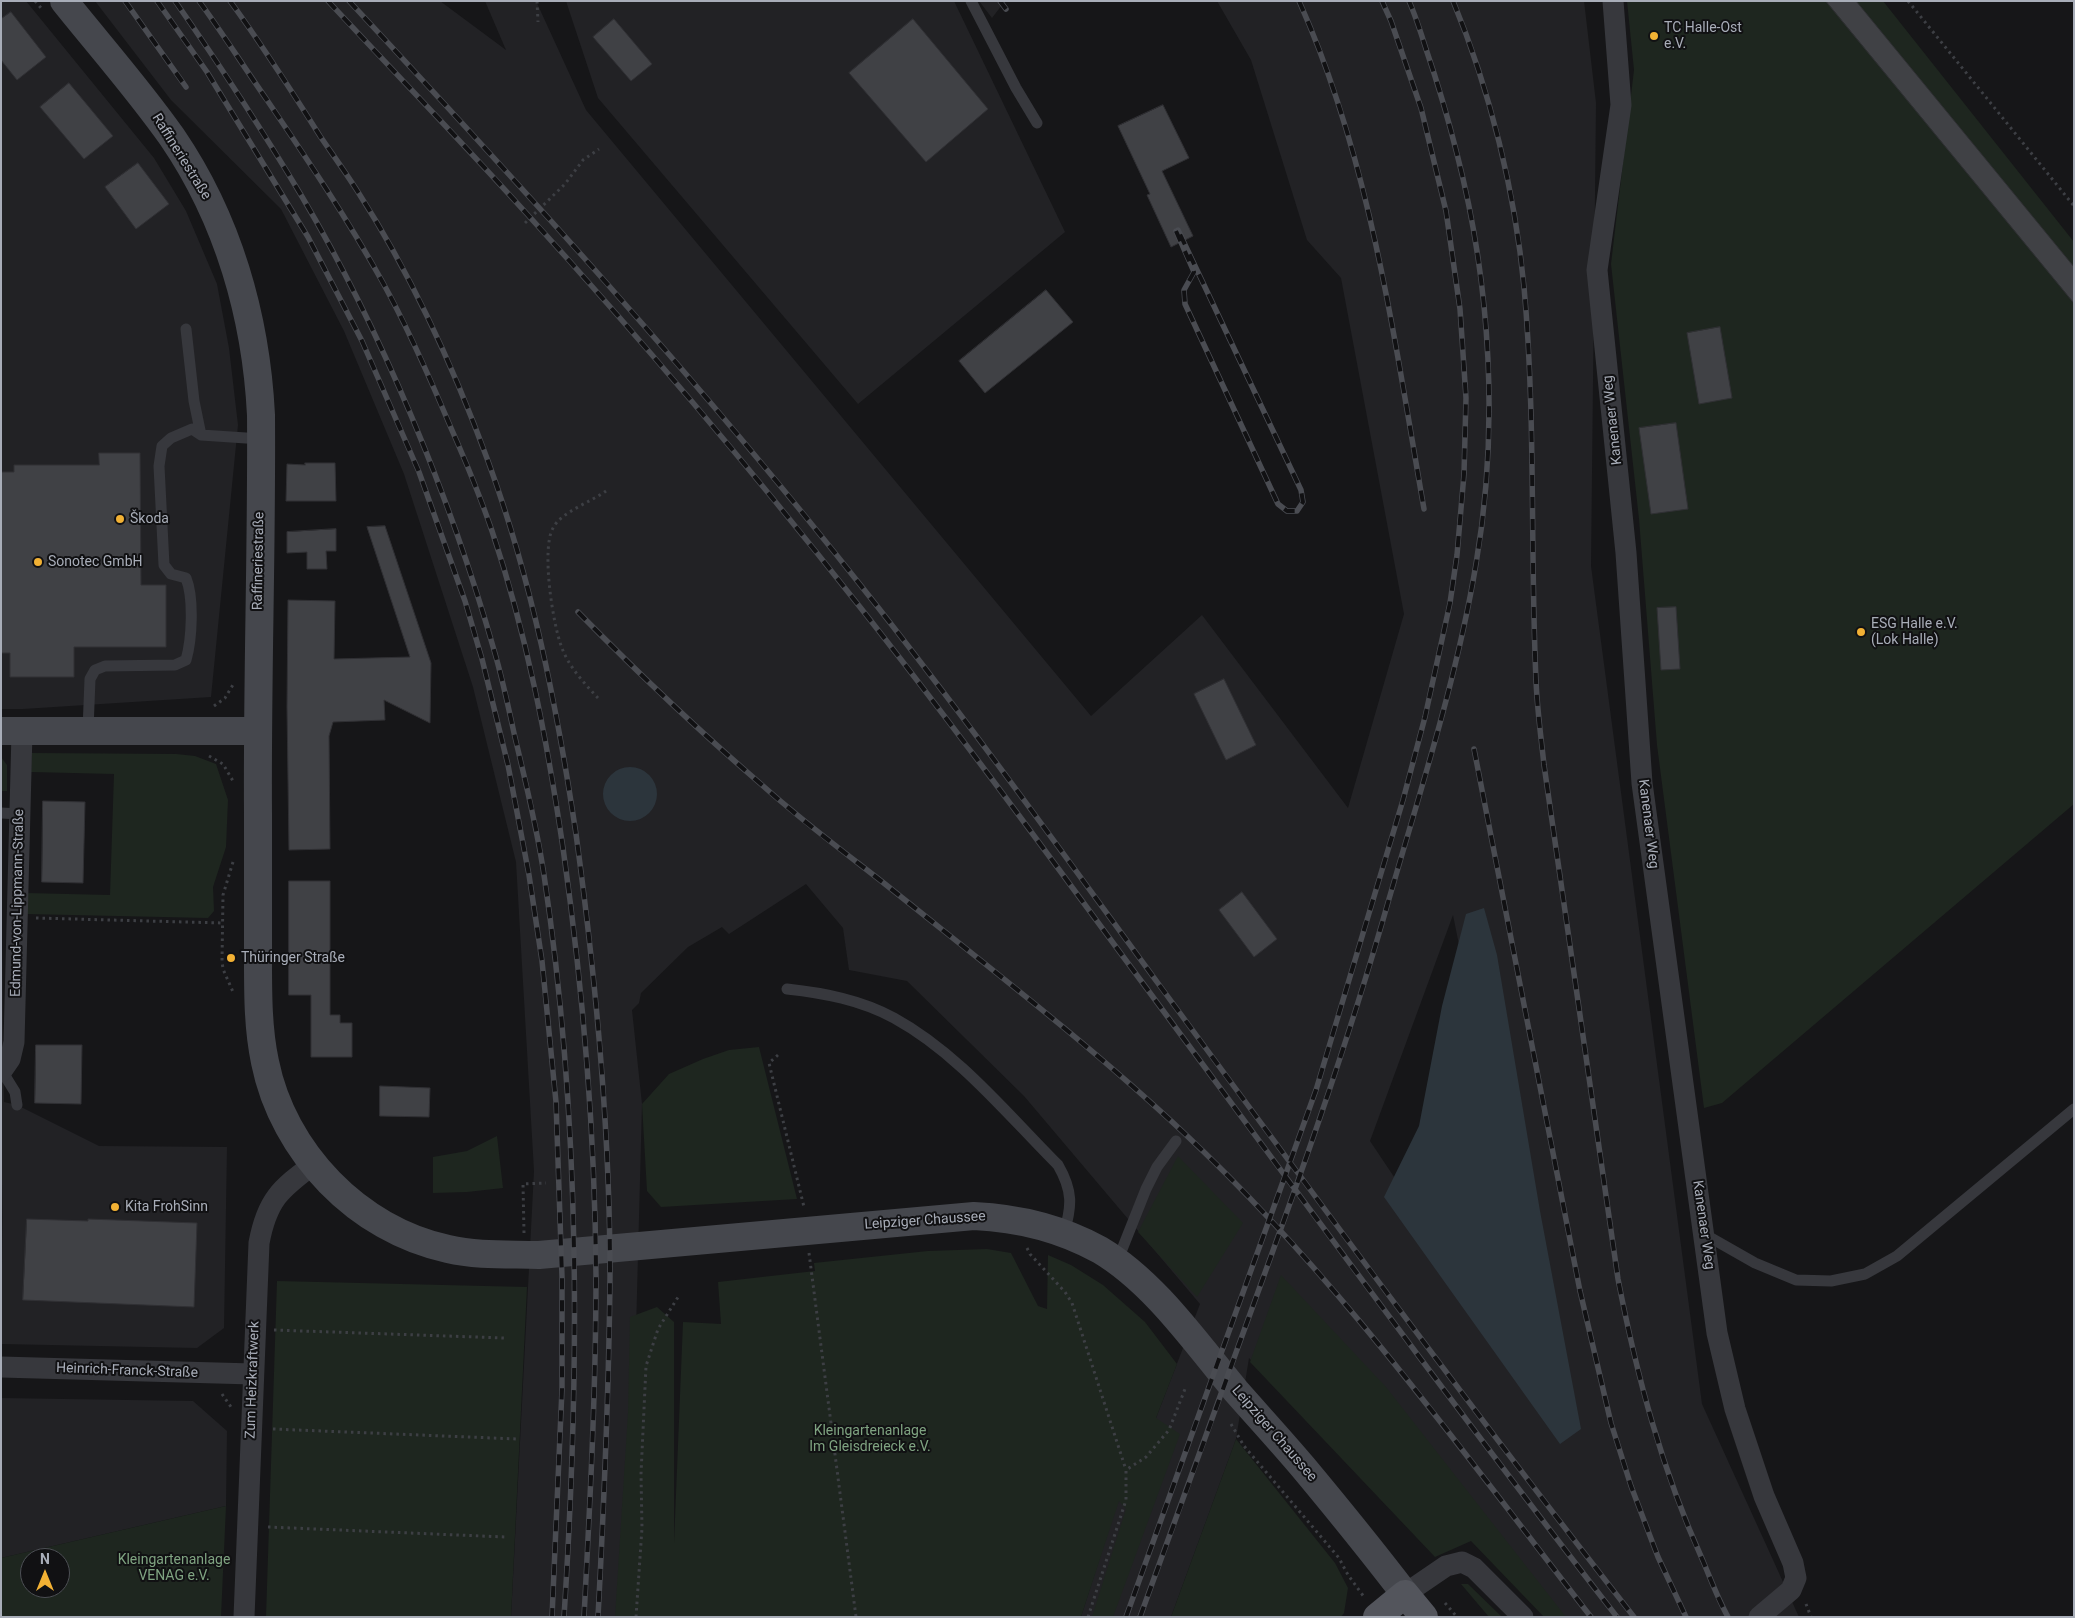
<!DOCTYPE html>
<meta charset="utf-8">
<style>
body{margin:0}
#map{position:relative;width:2075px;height:1618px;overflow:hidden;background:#161618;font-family:Roboto,sans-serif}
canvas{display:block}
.frame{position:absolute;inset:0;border:2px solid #a8adb8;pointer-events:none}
.north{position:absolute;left:20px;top:1548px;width:50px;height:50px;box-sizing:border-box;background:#111113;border:1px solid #4d4f55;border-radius:50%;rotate:0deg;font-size:14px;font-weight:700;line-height:20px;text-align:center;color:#a8adb8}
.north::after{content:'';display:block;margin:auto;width:18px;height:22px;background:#f2b134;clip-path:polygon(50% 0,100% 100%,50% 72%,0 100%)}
</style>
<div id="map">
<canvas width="2075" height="1618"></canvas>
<div class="frame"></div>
<div class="north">N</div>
</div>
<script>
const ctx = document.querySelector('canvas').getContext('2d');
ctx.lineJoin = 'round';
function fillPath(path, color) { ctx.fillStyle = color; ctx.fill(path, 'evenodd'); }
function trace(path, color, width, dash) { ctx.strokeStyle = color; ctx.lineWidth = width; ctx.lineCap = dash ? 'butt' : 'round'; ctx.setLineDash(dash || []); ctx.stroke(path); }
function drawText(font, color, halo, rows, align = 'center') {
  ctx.font = font + ' Roboto,sans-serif'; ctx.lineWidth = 4; ctx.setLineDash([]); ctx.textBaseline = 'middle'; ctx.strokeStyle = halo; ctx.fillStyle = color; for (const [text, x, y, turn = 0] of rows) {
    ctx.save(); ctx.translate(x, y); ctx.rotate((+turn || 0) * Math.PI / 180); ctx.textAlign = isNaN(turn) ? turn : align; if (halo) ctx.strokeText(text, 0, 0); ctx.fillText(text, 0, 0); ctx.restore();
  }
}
fillPath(new Path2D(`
 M1,1h25l128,157 32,53 31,73 12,64 9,77 -27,272 -188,12h-22z
 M95,1h345l66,49 -21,-49h51l50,109 505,606 111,-101 146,193 56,-194 -63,-336 -34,-38 -56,-180 -34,-59h367l12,102 -5,463 111,838 97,213h-242l-77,-94 -46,25 -185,-190 -13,81 -65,178h-90l37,-117 38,-82 44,-114 -176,-208 -117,-115 -58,-11 -6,-42 -37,-44 -77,50 -7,-7 -34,20 -47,46 -2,10 -7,7 10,94 -8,303 -13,210h-110l23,-446 -18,-309 -43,-175 -69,-213 -60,-143 -63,-122 -110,-109zM1453,915l63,314 26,169 -172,-257z
 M566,1h388l111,231 -207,172 -260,-306z
 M979,1h26l-13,17z
 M1,857l3,245 13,3 82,41 128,1 -3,181 -27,20 -196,-4 2,-160 -2,67z
 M1,1398l192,3 34,30 -1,75 -225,52z`), '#222225');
fillPath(new Path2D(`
 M1627,1h256l191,241v562l-352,299 -18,5 -47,-363 -18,-226 -28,-255 23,-194z
 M32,753l144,1 19,2 21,8 12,36 -2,47 -13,40 1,24 -6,7 -182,-4v-21l84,2 4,-121 -83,-2z
 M1,757l6,8v26h-6z
 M759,1047l38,152 -136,8 -14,-16 -5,-87 27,-30 34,-15 26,-9z
 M497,1136l6,52 -36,4 -34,1v-36l34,-6z
 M1178,1156l65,67 -46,74 -59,-65z
 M987,1249l24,4 27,53 9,3 1,-54 23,10 32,20 42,37 32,42 -21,54 24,16 -67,183h-21l34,-108 -7,-8 -38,116h-466l13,-204 2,-96 27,-10 17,15v221l9,-221 38,2 -3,-42 97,-11 -1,-8 114,-12z
 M1281,1275l105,112 180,230h-22l-73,-76 -36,16 -185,-195z
 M277,1281l250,6 -16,330h-245z
 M1236,1439l99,124 13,25 -4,25 -3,4h-170z
 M226,1506l-5,111h-220v-59zM30,1558h30v30h-30z
 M1461,1584h7l34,33h-13z`), '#1e261f');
fillPath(new Path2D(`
 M603 794a27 27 0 1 1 54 0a27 27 0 1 1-54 0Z
 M1484,908l13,47 43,256 41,218 -21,15 -176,-247 35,-71 23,-120 24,-92z`), '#2c353c');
const building = new Path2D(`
 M1826,1h30l218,266v36z
 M11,12l35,45 -29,23 -16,-20v-41z
 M614,19l38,45 -21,17 -38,-44z
 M913,19l75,90 -62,53 -77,-89z
 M69,83l44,53 -29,23 -44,-52z
 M1163,105l26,53 -27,13 31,65 -22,11 -24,-52 3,-1 -32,-68z
 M138,163l31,41 -33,25 -31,-42z
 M1046,290l27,32 -88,71 -26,-32z
 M1720,327l12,71 -33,6 -12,-71z
 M1676,423l12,86 -37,5 -12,-86z
 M99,453h41l1,132h25v62h-92v30h-64v-24h-9v-181h13v-7h85z
 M305,463h30l1,38h-50l1,-37 18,1z
 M385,526l46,137 -1,60 -46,-23 1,20 -52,2 -4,14 1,113 -41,1 -2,-143 1,-107 47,1 -1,58 76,-2 -43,-130z
 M336,529v22h-10l1,18h-20v-17l-20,1v-21z
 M1676,607l4,62 -19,1 -4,-62z
 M1224,679l32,66 -30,15 -32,-66z
 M43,801l42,1 -2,81 -41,-1z
 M289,881h41v134h10v8h12v34h-41v-62h-22z
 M1242,892l35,47 -23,18 -35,-47z
 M36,1045h46l-1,59 -46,-1z
 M380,1086l50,2 -1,29 -49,-1z
 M27,1219l61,2v-2l109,4 -3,84 -171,-7z`);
fillPath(building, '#404145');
trace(building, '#303034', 1);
trace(new Path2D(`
 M35,1l6,7
 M537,1l1,21
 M1908,1l166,205
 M525,223l40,-39 18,-24 16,-11
 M598,698c-14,-15 -29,-31 -36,-50 -9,-22 -21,-99 -9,-120 8,-16 38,-26 53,-37
 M214,706l11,-8 9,-15
 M209,756l14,8 10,17
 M233,862l-10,33 -1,66 1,8 10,23
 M36,918l187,5
 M778,1055l-9,8 35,144
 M524,1233l-1,-49 23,-1
 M1027,1248l3,6 35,38 7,11 54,167
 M809,1253l47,364
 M274,1330l230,8
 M222,1394l9,13
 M1231,1424l13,22 95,112 9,17 16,22
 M273,1429l244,10
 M268,1527l237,10
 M1445,1603l12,14
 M1806,1604l5,13
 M636,1617l6,-89 -1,-54 5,-108 12,-37 22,-35
 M1088,1617l38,-117v-30l20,-13 23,-27 16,-41`), '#3d3f44', 3, [2.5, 4]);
trace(new Path2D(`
 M971,1l45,87 21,35
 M186,329l8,72 7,34
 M88,730l2,-51 5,-9 10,-4 70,-1 11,-5c6,-21 8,-62 0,-82l-15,-4 -7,-9 -5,-99 3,-20 9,-8 21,-9 9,6 60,4
 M1,813l19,1
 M787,989c37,4 74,11 107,29 64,35 113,96 164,147 15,26 14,41 6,68
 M2,1071l13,21 2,13
 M1704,1234l51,29 41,17 35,1 34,-7 32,-18 177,-147
 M1117,1262l29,-73 11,-22 19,-26`), '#37383d', 11);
trace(new Path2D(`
 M1613,1l8,104 -24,165 29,283 16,230 75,550 18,76 29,87 29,67 3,15 -5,12 -32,27
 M1,1072l9,-13 4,-17 8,-310
 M1,1367l252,7
 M1405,1594l41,-28 16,-4 12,6 49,49
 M244,1617l15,-374c8,-43 21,-54 55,-79`), '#37383d', 21);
trace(new Path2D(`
 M64,1c36,45 75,89 108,136 56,82 84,179 89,278 1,132 -4,265 -3,398 0,49 0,98 0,148 0,34 0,68 7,101 18,90 93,168 183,187 30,7 61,5 91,6l435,-39c44,2 86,12 126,34 54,32 96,93 136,141 22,25 45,50 67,76 35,42 69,84 102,127
 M1,731h257`), '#45474d', 28);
trace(new Path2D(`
 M1377,1617l28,-23 19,23`), '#53555c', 28);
const rail = new Path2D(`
 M125,1l61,86
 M157,1l50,71 101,165 54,104 57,131 46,129 17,58 26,106 21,110 13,86 14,141 6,175v112l-10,228
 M175,1c44,63 86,127 126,194 81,137 149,301 193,455 8,27 14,55 20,83 11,47 23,94 30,142 37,246 36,494 20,742
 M199,1c24,33 45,66 68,99 40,59 80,118 115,181 26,47 48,97 69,147 15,34 29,68 41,103 35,104 55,209 71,317 20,141 32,284 33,427 0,114 -6,228 -12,342
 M230,1c32,44 61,89 90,135 13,19 26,37 38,56 54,84 96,176 130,269 44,120 69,246 88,373 20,146 34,294 34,442 -1,114 -6,227 -12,341
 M328,1c66,71 134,141 199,213 114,125 224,255 329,388 91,115 177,232 263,349 165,223 328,447 498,666
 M349,1c177,190 352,382 513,586 103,130 200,265 298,399 156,212 312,424 474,631
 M1000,1l6,8
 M1299,1c72,161 95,337 125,508
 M1453,1c37,89 62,191 71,286 12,131 6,262 12,393 1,28 5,57 8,85l74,514c19,98 44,191 85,282 8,19 15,38 25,56
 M1176,231l18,41 -10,18 1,14 93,200 9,7h10l6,-9 -2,-12 -123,-260
 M578,612c59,60 120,118 184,173 39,35 82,67 123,99 101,81 204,160 299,249 155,145 277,317 407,484
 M1474,749l106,542 31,132 20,63 27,71 28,60
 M1126,1617l190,-527 87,-290 22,-83 25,-114 7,-48 7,-81 2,-76 -6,-89 -14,-98 -25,-103 -30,-87 -9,-20
 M1140,1617c33,-90 66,-180 98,-270 54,-148 108,-296 151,-448 32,-111 68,-221 87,-335 23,-135 15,-278 -19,-410 -9,-36 -19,-70 -31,-105 -5,-16 -10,-32 -17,-48`);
trace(rail, '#4a4c52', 5.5);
trace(rail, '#111113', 4, [11]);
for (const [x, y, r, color] of [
 [1654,36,5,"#f2b134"],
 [120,519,5,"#f2b134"],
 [38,562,5,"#f2b134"],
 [1861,632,5,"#f2b134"],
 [231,958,5,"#f2b134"],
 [115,1207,5,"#f2b134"]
]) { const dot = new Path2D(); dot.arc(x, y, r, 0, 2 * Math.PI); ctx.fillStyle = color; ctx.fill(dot); trace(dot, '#111113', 2); }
drawText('14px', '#a8adb8', '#111113', [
 ["TC Halle-Ost",1664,28],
 ["e.V.",1664,44],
 ["Škoda",130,519],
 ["Sonotec GmbH",48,562],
 ["ESG Halle e.V.",1871,624],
 ["(Lok Halle)",1871,640],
 ["Thüringer Straße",241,958],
 ["Kita FrohSinn",125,1207]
], 'left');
drawText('14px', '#a8adb8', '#111113', [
 ["Raffineriestraße",181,157,58],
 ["Kanenaer Weg",1613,420,-96],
 ["Raffineriestraße",259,561,-89],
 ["Kanenaer Weg",1648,824,83],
 ["Edmund-von-Lippmann-Straße",18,903,-89],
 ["Leipziger Chaussee",925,1221,-4],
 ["Kanenaer Weg",1703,1225,82],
 ["Heinrich-Franck-Straße",127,1371,2],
 ["Zum Heizkraftwerk",253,1380,-88],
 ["Leipziger Chaussee",1274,1434,49]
]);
drawText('14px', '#7fa381', '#111113', [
 ["Kleingartenanlage",870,1431],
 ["Im Gleisdreieck e.V.",870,1447],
 ["Kleingartenanlage",174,1560],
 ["VENAG e.V.",174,1576]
]);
</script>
